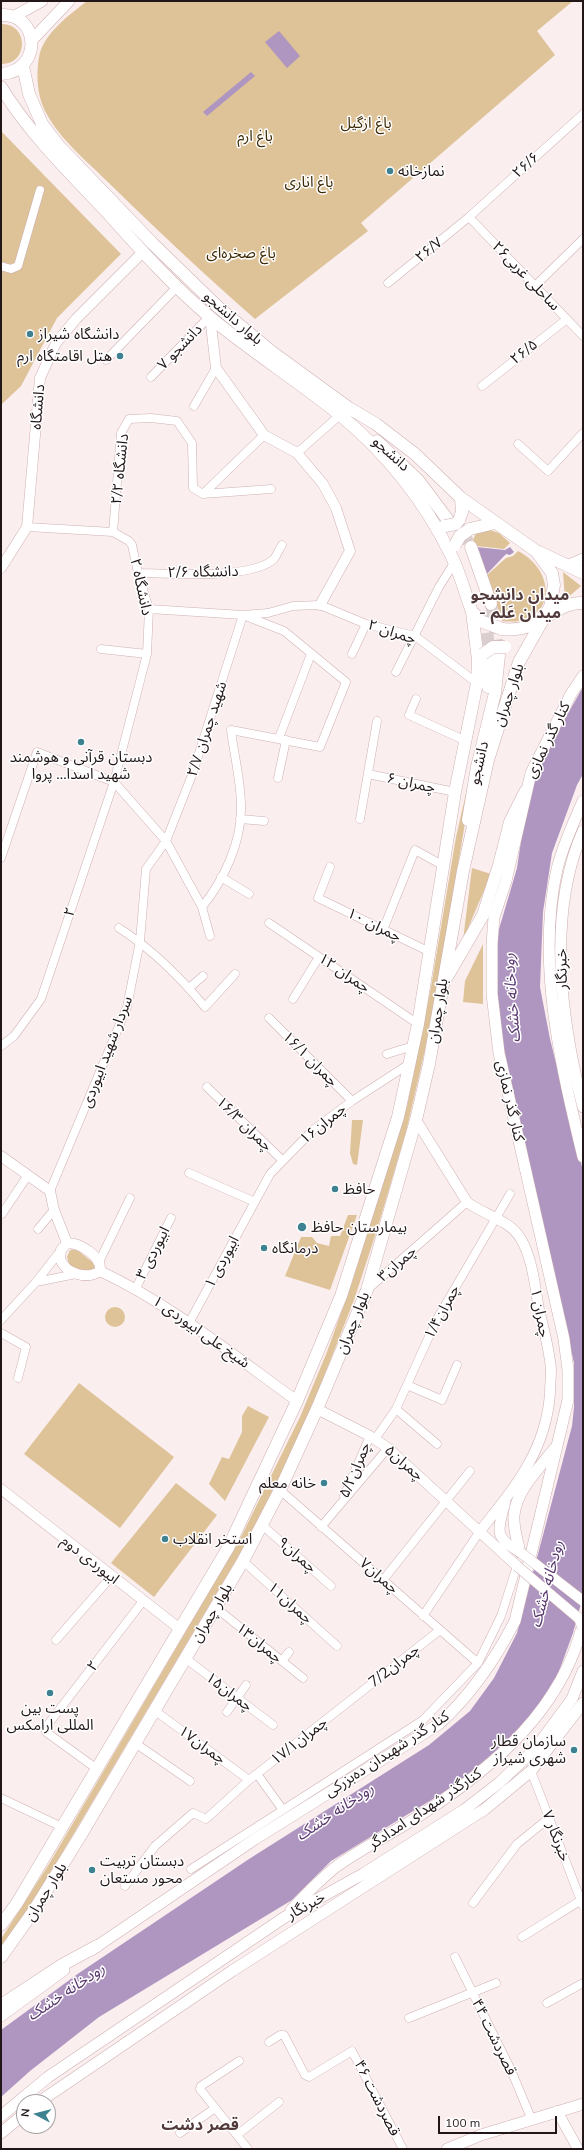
<!DOCTYPE html>
<meta charset="utf-8">
<style>
body{margin:0}
#map{position:relative;width:584px;height:2150px;overflow:hidden;background:#fbeeef;font-family:Mulish,sans-serif}
canvas{display:block}
.frame{position:absolute;inset:0;border:2px solid #221718;pointer-events:none}
.north{position:absolute;left:16px;top:2094px;width:40px;height:40px;box-sizing:border-box;background:#fff;border:1px solid #a7a2a3;border-radius:50%;rotate:277deg;font-size:11px;font-weight:700;line-height:16px;text-align:center;color:#221718}
.north::after{content:'';display:block;margin:auto;width:14px;height:18px;background:#3e8291;clip-path:polygon(50% 0,100% 100%,50% 72%,0 100%)}
.scale{position:absolute;left:438px;top:2116px;width:119px;height:18px;box-sizing:border-box;border:2px solid #221718;border-top:0;padding-left:5px;font-size:12px;line-height:14px;white-space:nowrap;color:#221718;-webkit-text-stroke:3px #fff;paint-order:stroke}
</style>
<div id="map">
<canvas width="584" height="2150"></canvas>
<div class="frame"></div>
<div class="north">N</div>
<div class="scale">100 m</div>
</div>
<script>
const ctx = document.querySelector('canvas').getContext('2d');
ctx.lineJoin = 'round';
function fillPath(path, color) { ctx.fillStyle = color; ctx.fill(path, 'evenodd'); }
function trace(path, color, width, dash) { ctx.strokeStyle = color; ctx.lineWidth = width; ctx.lineCap = dash ? 'butt' : 'round'; ctx.setLineDash(dash || []); ctx.stroke(path); }
function drawText(font, color, halo, rows, align = 'center') {
  ctx.font = font + ' Mulish,"Noto Sans Arabic",sans-serif'; ctx.lineWidth = 3; ctx.setLineDash([]); ctx.textBaseline = 'middle'; ctx.strokeStyle = halo; ctx.fillStyle = color; for (const [text, x, y, turn = 0] of rows) {
    ctx.save(); ctx.translate(x, y); ctx.rotate((+turn || 0) * Math.PI / 180); ctx.textAlign = isNaN(turn) ? turn : align; if (halo) ctx.strokeText(text, 0, 0); ctx.fillText(text, 0, 0); ctx.restore();
  }
}
fillPath(new Path2D(`
 M87,1h486l-36,30 18,24 -194,168 7,8 -113,88c-50,-44 -97,-88 -144,-134 -23,-23 -51,-45 -66,-74 -8,-16 -9,-36 -6,-54 4,-23 30,-42 48,-56z
 M1,24c28,-1 28,41 0,40z
 M1,131l120,123 -64,64 -36,68 -20,19z
 M487,529l12,4 11,10 -6,6 -28,-3 -3,-6 4,-9z
 M518,551c42,22 36,77 -16,70l-15,-46 19,-17 7,-2z
 M563,572l18,14 -16,14z
 M470,776h3l-33,195 -15,79 -19,82 -30,101 -22,67 -35,89 -34,77 -41,81 -208,350 -35,52v-10l48,-75 190,-323 61,-124 27,-65 24,-67 56,-179 24,-119 25,-150z
 M472,868l19,6 -28,66z
 M483,944v60l-20,-2 2,-21z
 M352,1120h11l-6,45 -4,-1 -3,-11z
 M348,1215h9l-27,75 -45,-14 16,-39h11l5,6 12,3 2,-10h9z
 M76,1249l20,16 1,3c-11,5 -19,3 -28,-4l-2,-7 3,-7z
 M105 1317a10 10 0 1 1 20 0a10 10 0 1 1-20 0Z
 M79,1383l95,74 -54,71 -96,-74z
 M248,1406l21,11 -44,84 -16,-17 13,-27 7,2 13,-27v-16z
 M176,1483l41,32 -63,82 -43,-34z`), '#dec298');
fillPath(new Path2D(`
 M279,31l21,25 -13,12 -22,-26z
 M251,72l4,4 -48,40 -4,-4z
 M476,547l29,3 5,-3 4,5 -4,3 -4,-1 -19,20z
 M583,687v87l-6,11 -25,68 -9,59 -3,75 10,52 33,132v425l-10,37 -15,41 -20,32 -26,32 -61,50 -120,73 -39,39 -193,117 -69,54 -29,26v-67l78,-57 170,-114 180,-114 41,-34 24,-33 23,-45 55,-207 2,-19v-44l-70,-314 -7,-56v-57l20,-68 8,-54 8,-39z`), '#af96c1');
trace(new Path2D(`
 M454,516l17,31
 M491,604l8,51
 M485,615l5,40`), '#dacecf', 12, [12, 6]);
const minor = new Path2D(`
 M469,217l114,119
 M1,266l10,3 7,-3 22,-76
 M388,283l81,-66 114,-103
 M535,286l48,-47
 M106,360l72,-74
 M151,377l59,-61
 M482,386l85,-67
 M194,406l22,-38
 M518,444l30,27 35,-38
 M297,453l43,-38
 M203,494l61,-59
 M203,494l68,-5
 M113,532l8,-99 8,-14 22,-1 26,3 15,22 1,45 10,6
 M138,573c32,0 113,7 136,-14 3,-4 5,-10 8,-14
 M149,609l94,6 25,-2 25,-7 27,-1 46,19 49,12 62,47
 M101,649l46,5
 M352,654l14,-30
 M396,672l43,-85 15,-24
 M416,699l-7,16 57,26
 M279,738l32,-84
 M368,774l87,18
 M278,778l8,-38
 M240,819l24,2
 M360,819l17,-98
 M1,858l36,-106 77,30 52,59 36,66c22,-27 40,-66 39,-101 0,-25 -7,-51 -10,-76l89,17 26,-65 -62,-51 -41,-16
 M330,867l-12,31 112,54
 M221,877l28,17
 M202,907l8,29
 M269,923l149,101
 M119,928c33,21 61,49 86,79l30,-33
 M383,930l32,-80 29,16
 M189,988l14,-12
 M293,999l26,-42
 M269,1018l83,83
 M1,1046l13,-10 27,-37 73,-217 33,-128 2,-45 -11,-36 -6,-28 -3,-4 -16,-9 -86,-5
 M387,1054l26,-8
 M207,1087l75,73
 M189,1173l66,29
 M50,1191l77,-184 13,-66 6,-72 20,-28 26,-66 51,-160
 M1,1212l1,2 26,-39
 M38,1229l16,-19
 M99,1262l31,-64
 M36,1282l40,-8
 M136,1288l35,-70
 M368,1289l99,-87
 M1,1320l35,-38 25,-32
 M189,1323l81,-149 43,-44 39,-29 57,-37
 M1,1333l25,14 -8,31
 M407,1385l35,15 15,-35
 M396,1409l41,35
 M375,1439l21,-30 41,-90 73,-125
 M280,1490l198,173
 M344,1496l26,-60
 M262,1525l69,61
 M321,1527l67,-79
 M243,1561l94,85
 M383,1580l87,-109
 M215,1607l88,71
 M423,1616l57,-85
 M56,1640l55,-63
 M185,1658l88,67
 M282,1661l7,-9
 M154,1710l95,70
 M227,1712l19,-27
 M135,1743l55,38
 M97,1769l-51,-37v-5l97,-126
 M531,1771l52,135
 M257,1774l26,36
 M1,1798l61,29
 M191,1869l232,-149 55,-57 23,-47 16,-50
 M125,1886l30,-40 38,-33 13,6 43,-39 191,-150
 M473,1903l44,-59 32,-26
 M522,1937l61,-38
 M455,1957l56,113 20,48
 M547,2003l36,-20
 M409,2018l87,-35
 M269,2042l11,-7h4l21,40 4,2 43,-26 51,98
 M239,2061l-38,25 -1,3 48,60
 M180,2133l35,-25
 M237,2135l42,-33`);
const tertiary = new Path2D(`
 M210,316l6,52 48,67 33,18 26,31 13,24 14,43 -30,54
 M1,568l26,-41 13,-149 16,-35 20,-24 67,-67
 M416,1120l51,82c17,13 43,18 54,37 12,21 14,48 18,71 5,19 10,39 12,59 0,8 -1,16 -1,24 -4,58 -35,94 -70,138
 M1,1156l49,35 4,19 13,33
 M67,1243c13,0 35,13 33,28 -13,9 -34,3 -40,-12l1,-9z
 M100,1271c72,34 133,84 197,130
 M317,1409l53,27 18,12 129,118
 M1,1489l179,140
 M505,1503c-7,28 -12,34 15,49
 M557,2111l21,38`);
const secondary = new Path2D(`
 M13,17l29,-16
 M32,40l37,-39
 M569,565l14,-6
 M583,801c-10,22 -20,45 -26,68 -21,94 4,197 26,288
 M583,831c-37,84 -22,190 0,276
 M520,1552c-3,-12 -7,-25 -6,-37 2,-24 26,-48 41,-67
 M291,1910c15,-16 29,-31 46,-44 28,-20 60,-35 88,-54 70,-46 138,-104 158,-189
 M90,1951l165,-112 184,-115c33,-30 56,-64 76,-103l53,-221v-30l-4,-31 -65,-286 -7,-59v-50l2,-27 12,-36 25,-108 40,-79 12,-18
 M1,2016l63,-46
 M39,2102l193,-131 253,-162 46,-38 52,-68
 M1,2116l47,-39 237,-160 78,-43 101,-64 35,-27 36,-34 37,-50 11,-28
 M1,2133l23,-19
 M447,2149l34,-14 102,-31`);
const primary = new Path2D(`
 M1,15c39,-2 42,56 0,59
 M1,87c28,46 67,84 104,123 32,36 69,77 106,108 41,34 87,63 129,97 46,38 85,87 111,140 9,18 14,38 21,57l6,5
 M377,441l41,39 30,40
 M459,520l3,-8 -1,-14
 M470,529l25,-6
 M471,547l20,57
 M539,552l44,21
 M502,629c37,5 53,-28 81,-26
 M488,687l2,-32
 M468,820l9,-53 18,-74 4,-38
 M447,977l36,-62 16,-50 11,-43 15,-30
 M1,1925l16,-22 211,-355 69,-147 44,-105 57,-179 20,-93 37,-232 22,-109 1,-23 -6,-48
 M1,1957l32,-45 46,-74 164,-277 37,-71 37,-81 50,-119 49,-170 13,-56 34,-193 25,-111 31,-98 31,-55 4,-22 -2,-12 -16,-22 -75,-53 -46,-44 -39,-30 -27,-16 -77,-56 -54,-45 -65,-63 -95,-99 -16,-21 -13,-30 -6,-28
 M1,2005l61,-40 35,-19`);
trace(minor, '#cfb0b2', 9);
trace(tertiary, '#cfb0b2', 11);
trace(secondary, '#cfb0b2', 12);
trace(primary, '#cfb0b2', 13);
trace(minor, '#fff', 8);
trace(tertiary, '#fff', 10);
trace(secondary, '#fff', 11);
trace(primary, '#fff', 12);
const tertiaryBridge = new Path2D(`
 M520,1552l63,49
 M517,1566l66,56`);
const secondaryBridge = new Path2D(`
 M580,1619l3,9`);
const primaryBridge = new Path2D(`
 M445,526l11,-2 3,-4
 M455,545l5,-9 10,-7
 M483,622l19,7
 M483,654l10,-7h12`);
trace(tertiaryBridge, '#cfb0b2', 11, []);
trace(secondaryBridge, '#cfb0b2', 12, []);
trace(primaryBridge, '#cfb0b2', 13, []);
trace(tertiaryBridge, '#fff', 10);
trace(secondaryBridge, '#fff', 11);
trace(primaryBridge, '#fff', 12);
for (const [x, y, r, color] of [
 [390,171,4,"#3e8291"],
 [30,334,4,"#3e8291"],
 [120,356,4,"#3e8291"],
 [81,742,4,"#3e8291"],
 [335,1189,4,"#3e8291"],
 [302,1227,5,"#3e8291"],
 [264,1248,4,"#3e8291"],
 [324,1483,4,"#3e8291"],
 [165,1539,4,"#3e8291"],
 [50,1693,4,"#3e8291"],
 [574,1750,4,"#3e8291"],
 [92,1870,4,"#3e8291"]
]) { const dot = new Path2D(); dot.arc(x, y, r, 0, 2 * Math.PI); ctx.fillStyle = color; ctx.fill(dot); trace(dot, '#fff', 1.5); }
drawText('15px', '#3d2904', '#fff', [
 ["باغ ازگیل",366,123],
 ["باغ ارم",255,136],
 ["باغ اناری",309,182],
 ["باغ صخره‌ای",241,253]
]);
drawText('15px', '#221718', '#fff', [
 ["۲۶/۶",526,165,-42],
 ["۲۶/۷",429,250,-39],
 ["ساحلی غربی۲۶",526,276,46],
 ["بلوار دانشجو",233,318,41],
 ["۷ دانشجو",180,347,-46],
 ["۲۶/۵",524,352,-38],
 ["دانشگاه",38,407,-85],
 ["دانشجو",391,454,42],
 ["۲/۲ دانشگاه",120,469,-84],
 ["۲/۶ دانشگاه",203,572,-1],
 ["۲ دانشگاه",141,587,78],
 ["۲ چمران",392,632,18],
 ["بلوار چمران",509,695,-71],
 ["۲/۷ شهید چمران",207,729,-72],
 ["کنار گذر نمازی",548,740,-64],
 ["دانشجو",479,763,-77],
 ["۶ چمران",411,783,12],
 ["۲",70,912,-71],
 ["۱۰ چمران",374,925,26],
 ["خبرنگار",562,969,-91],
 ["۱۲ چمران",344,973,34],
 ["بلوار چمران",438,1011,-81],
 ["سردار شهید ابیوردی",107,1052,-69],
 ["۱۶/۱ چمران",310,1059,45],
 ["کنار گذر نمازی",510,1101,77],
 ["۱۶/۳ چمران",244,1124,44],
 ["چمران۱۶",323,1124,-39],
 ["۳ ابیوردی",153,1253,-63],
 ["۱ ابیوردی",222,1262,-62],
 ["چمران۳",397,1264,-41],
 ["چمران۱/۴",442,1312,-62],
 ["چمران ۱",540,1313,79],
 ["بلوار چمران",353,1323,-68],
 ["شیخ علی ابیوردی ۱",201,1332,35],
 ["چمران۵",404,1463,41],
 ["چمران۵/۲",355,1470,-67],
 ["چمران۹",297,1555,41],
 ["ابیوردی دوم",90,1560,38],
 ["چمران۷",379,1576,41],
 ["چمران۱۱",290,1603,42],
 ["بلوار چمران",212,1613,-59],
 ["چمران۱۳",259,1643,39],
 ["۲",93,1666,-52],
 ["7/2چمران",394,1666,-38],
 ["چمران۱۵",229,1692,37],
 ["چمران۱۷/۱",299,1741,-38],
 ["چمران۱۷",202,1745,36],
 ["کنار گذر شهیدان ده‌بزرکی",387,1754,-33],
 ["کنارگذر شهدای امدادگر",425,1809,-34],
 ["۷ خبرنگار",556,1836,69],
 ["بلوار چمران",46,1892,-58],
 ["خبرنگار",306,1906,-29],
 ["۴۴ قصردشت",494,2037,64],
 ["۴۶ قصردشت",377,2098,63]
]);
drawText('15px', '#221718', '#fff', [
 ["نمازخانه",398,171],
 ["دانشگاه شیراز",38,334],
 ["هتل اقامتگاه ارم",112,356,"right"],
 ["دبستان قرآنی و هوشمند",81,757,"center"],
 ["شهید اسدا... پروا",81,774,"center"],
 ["حافظ",343,1189],
 ["بیمارستان حافظ",311,1227],
 ["درمانگاه",272,1248],
 ["خانه معلم",316,1483,"right"],
 ["استخر انقلاب",173,1539],
 ["پست بین",50,1708,"center"],
 ["المللی ارامکس",50,1725,"center"],
 ["سازمان قطار",566,1741,"right"],
 ["شهری شیراز",566,1758,"right"],
 ["دبستان تربیت",100,1861],
 ["محور مستعان",100,1878]
], 'left');
drawText('bold 16px', '#52393a', '#fff', [
 ["میدان دانشجو",520,595],
 ["- میدان عَلَم",520,613],
 ["قصر دشت",200,2125]
]);
drawText('italic 16px', '#5a386f', '#fff', [
 ["رودخانه خشک",512,998,-94],
 ["رودخانه خشک",547,1584,-75],
 ["رودخانه خشک",335,1812,-34],
 ["رودخانه خشک",66,1992,-34]
]);
</script>
